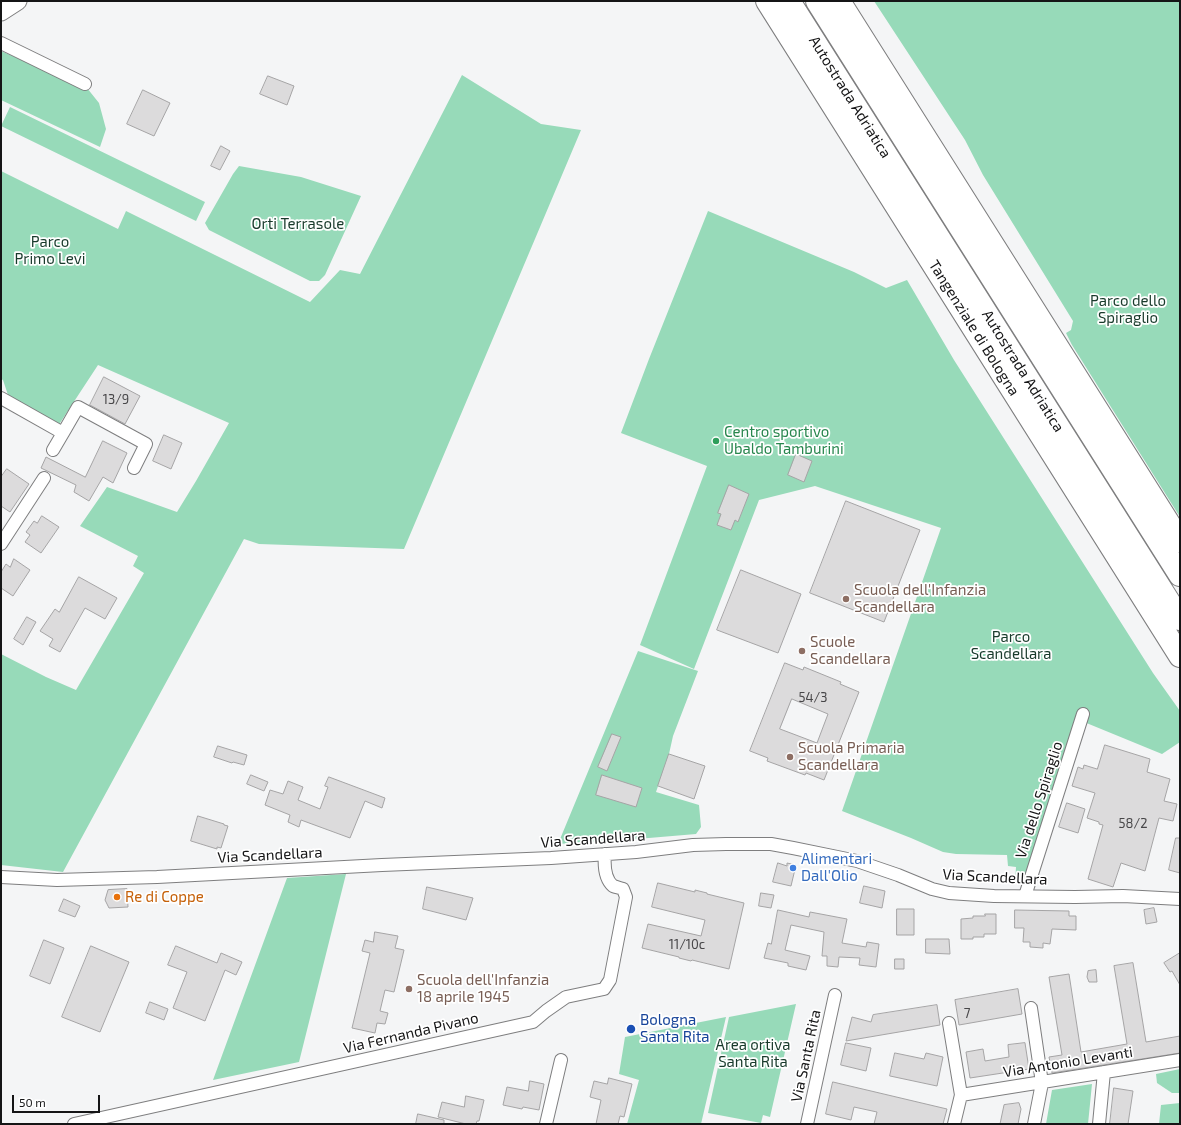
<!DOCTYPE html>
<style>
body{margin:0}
#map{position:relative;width:1181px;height:1125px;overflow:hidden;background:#f4f5f6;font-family:"Exo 2",sans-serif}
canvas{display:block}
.frame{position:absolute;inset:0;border:2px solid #151516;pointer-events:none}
.scale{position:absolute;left:12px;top:1095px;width:88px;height:18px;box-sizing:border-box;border:2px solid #151516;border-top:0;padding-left:5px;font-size:12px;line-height:14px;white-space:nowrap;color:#151516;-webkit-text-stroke:3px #fff;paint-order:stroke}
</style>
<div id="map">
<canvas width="1181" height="1125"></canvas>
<div class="frame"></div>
<div class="scale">50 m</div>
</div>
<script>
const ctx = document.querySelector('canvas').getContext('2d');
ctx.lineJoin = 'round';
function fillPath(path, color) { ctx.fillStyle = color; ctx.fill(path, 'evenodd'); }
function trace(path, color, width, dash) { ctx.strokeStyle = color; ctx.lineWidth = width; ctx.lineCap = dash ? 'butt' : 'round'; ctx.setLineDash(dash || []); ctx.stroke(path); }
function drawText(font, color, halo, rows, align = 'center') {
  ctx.font = font + ' "Exo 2",sans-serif'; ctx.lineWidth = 3.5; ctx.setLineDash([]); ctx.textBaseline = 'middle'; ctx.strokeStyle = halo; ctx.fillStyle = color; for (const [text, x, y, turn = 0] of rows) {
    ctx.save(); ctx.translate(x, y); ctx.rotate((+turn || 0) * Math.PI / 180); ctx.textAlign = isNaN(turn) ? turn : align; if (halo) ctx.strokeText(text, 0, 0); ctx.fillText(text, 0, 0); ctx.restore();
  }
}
fillPath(new Path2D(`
 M874,1h306v516l-108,-172 -6,-12 5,-3 2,-9 -90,-146 -18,-35z
 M1,51l86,37 12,15 7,26 -6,18 -99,-47z
 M462,75l79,49 40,6 -177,419 -145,-5 -15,-5 -181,333 -62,-7v-211l45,23 30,13 68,-117 -11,-7 5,-10 -58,-30 27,-39 70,25 19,-31 33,-58 -131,-58 -40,61 -41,-22 -9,-9 -5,-15 -2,-1v-208l117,58 8,-18 184,91 30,-32 20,4z
 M10,107l195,95 -9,19 -195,-95z
 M239,166l62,11 60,19 -36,79 -6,6h-9l-101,-51 -4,-7 28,-49z
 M708,211l146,61 32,16 21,-8 47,80 199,313 27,38v31l-18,12 -78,-32 -62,161h-7l1,-16 -8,-1 -1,-11 -51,-1 -13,-2 -32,-14 -69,-27 99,-283 -126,-42 -56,14 -65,169 -54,-24 67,-179 -86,-33 28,-74z
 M638,651l60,20 -25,65 -4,18 -13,38 43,13 2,22 -5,7 -59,5 -79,5z
 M346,874l-47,188 -86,18 74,-202z
 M796,1004l-26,113 -7,-2 -2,8 -53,-10 21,-96z
 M726,1017l-25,107h-74l12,-44 -20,-6 6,-37z
 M1180,1069v24h-8l-15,-10 -1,-9z
 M1092,1084l-4,40h-42l6,-34z
 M1180,1103v21h-21l2,-19z`), '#97dab9');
const building = new Path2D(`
 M268,76l26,10 -7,19 -27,-11z
 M143,90l27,13 -16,33 -27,-12z
 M221,146l9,5 -10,19 -9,-4z
 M104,377l36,19 -15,28 -35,-19z
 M164,435l18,8 -11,26 -18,-8z
 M103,441l24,12 -14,30 -10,-6 -14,24 -15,-9 2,-7 -35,-17 5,-11 39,20z
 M796,454l16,7 -8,21 -16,-7z
 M7,469l22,15 -19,28 -9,-6v-29z
 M729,485l20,9 -11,28 -3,-2 -4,10 -14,-5 4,-11 -3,-1z
 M846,501l74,29 -36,92 -74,-29z
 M42,516l17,11 -18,26 -16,-11 5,-7 -4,-3 8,-11 3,2z
 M14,559l16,11 -17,26 -12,-8v-16l5,-8 4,3z
 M741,570l60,24 -23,59 -61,-23z
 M79,577l38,21 -12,21 -20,-11 -25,44 -11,-6 4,-7 -13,-8 15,-22 4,3z
 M27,617l9,5 -13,23 -9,-6z
 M785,663l18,7 1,-3 37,15 -1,2 19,8 -35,88 -18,-7 -1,2 -38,-14 1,-3 -18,-7zM792,699l36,15 -11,29 -37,-14z
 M612,734l9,3 -14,34 -9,-4z
 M1105,745l45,14 -3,13 23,7 -6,22 13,3 -4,17 -14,-3 -14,53 -24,-8 -8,24 -25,-8 15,-54 -4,-1v-2l-12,-4 8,-25 -23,-7 6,-19 5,2 1,-4 13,4z
 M218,746l29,9 -3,10 -11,-3 -1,1 -18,-6z
 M669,754l36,12 -11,33 -36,-13z
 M251,775l17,7 -4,9 -17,-7z
 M602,775l40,13 -6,19 -40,-12z
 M329,777l56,21 -3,10 -17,-7 -15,37 -49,-18 -2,7 -11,-5 2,-7 -25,-10 5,-15 13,4 5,-13 15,6 -5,13 22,9 8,-22 -3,-1z
 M1067,803l18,6 -7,24 -19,-6z
 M198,816l26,8v1l4,1 -7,22 -4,-1v2l-26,-8z
 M1176,838h4v35l-11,-3z
 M778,863l9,3v-3l9,2 -5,21 -18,-4z
 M658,883l37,9v-2l12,3v1l37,9 -15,66 -37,-9 -1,1 -12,-3v-1l-37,-9 6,-24 53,12 4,-16 -53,-13z
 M864,886l21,5 -3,17 -22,-5z
 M427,887l46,11 -7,22 -43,-11z
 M127,889l1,18 -19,1 -4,-8 3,-10z
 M761,893l13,2 -3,13 -12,-2z
 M64,899l16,7 -5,11 -16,-6z
 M1154,908l3,14 -11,2 -2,-14z
 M897,909h17v26h-17z
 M778,910l31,7 1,-5 37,7 -5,24 24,4 1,-5 12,2 -3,23 -17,-2 1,-7 -21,-1 -1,10 -11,-1v-10h-5l2,-24 -33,-7 -6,25 25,6 -4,14 -18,-4v-3l-24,-5 4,-15 3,1z
 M1015,910l54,1v5h7v14l-24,-1 -2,15 -7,-1v5l-13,-1v-5h-7l1,-14h-9z
 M985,914h11v20h-12v3h-11v2h-12v-20l12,-1v-2h12z
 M375,932l23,4 -3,12 9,2 -10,42 -9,-2 -5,21 8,2 -3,11 -8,-1 -2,10 -23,-5 18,-75 -8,-2 3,-11 8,2z
 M926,939h23l1,15 -24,-1z
 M44,940l20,8 -14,36 -20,-8z
 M91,946l38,16 -29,70 -38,-15z
 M176,946l41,17 4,-10 21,9 -6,13 -11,-5 -20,51 -32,-13 14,-36 -19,-7z
 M1180,953v32l-8,-14 -2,1 -6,-9z
 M895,959h9v10h-9z
 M1133,963l13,79 34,-6v17l-128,20 -3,-16 13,-2 -13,-78 20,-3 12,78 46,-8 -13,-78z
 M1096,970l1,12h-8l-2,-5 1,-6z
 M1018,989l4,25 -63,11 -4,-25z
 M150,1002l18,7 -4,11 -18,-7z
 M937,1005l3,20 -94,16 6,-24 19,5 2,-7z
 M846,1043l25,5 -5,23 -25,-6z
 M1025,1043l4,26 -59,9 -4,-26 17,-3 2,12 24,-4 -1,-12z
 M895,1053l29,6 2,-6 17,4 -6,29 -47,-10z
 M609,1078l23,6 -8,33 -4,-1 -2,8h-22l5,-24 -11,-3 4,-16 13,3z
 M530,1081l14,3 -5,26 -16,-3 -1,2 -19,-4 4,-18 21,4z
 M833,1082l114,27 -4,15h-69l3,-12 -23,-5 -3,13 -25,-6z
 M1114,1088l19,3 -5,33h-18z
 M466,1096l18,4 -5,21h-2l-1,3h-10l-28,-7 4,-15 22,5z
 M1019,1103l2,6 -3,15h-18l4,-19z
 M418,1114l26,6v4h-28z`);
fillPath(building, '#dcdbdc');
trace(building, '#a5a4a5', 1);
const street = new Path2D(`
 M1,43l84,41
 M1,398l62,35 15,-26 68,37 -12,24
 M53,450l10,-17
 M1,544l43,-66
 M1,877l56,3 100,-3 225,-12 169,-7 85,-6 57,-7 33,-1h45l22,4 64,13 41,14 34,14 17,4 45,3 81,1 48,-1 57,3
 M1025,896l58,-182
 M1031,1008l11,75 -8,41
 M949,1023l12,72 -7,29
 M961,1095l219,-35
 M74,1124l459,-102 13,-11 20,-14 38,-8 6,-9 16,-83 -3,-8c-3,-1 -7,-2 -10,-3 -9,-8 -9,-21 -8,-32
 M546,1124l15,-64
 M807,1124l28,-129
 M1099,1124l5,-52`);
const secondary = new Path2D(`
 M1,12l17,-11`);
const highway = new Path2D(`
 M767,1l413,655
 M789,1l391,618
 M817,1l363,574
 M839,1l341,540`);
trace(street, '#7e7e7f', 14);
trace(secondary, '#7e7e7f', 19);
trace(highway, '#7e7e7f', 24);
trace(street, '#fff', 12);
trace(secondary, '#fff', 17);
trace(highway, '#fff', 22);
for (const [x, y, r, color] of [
 [716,441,4,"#2e9e5b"],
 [846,599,4,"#8d6e63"],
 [802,651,4,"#8d6e63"],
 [790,757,4,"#8d6e63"],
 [793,868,4,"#3f7fe0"],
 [117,897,4,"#e8710a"],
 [409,989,4,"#8d6e63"],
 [631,1029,5,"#1a4fb4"]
]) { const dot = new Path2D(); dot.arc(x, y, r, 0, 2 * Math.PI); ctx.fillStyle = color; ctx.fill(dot); trace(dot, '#fff', 1.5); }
drawText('13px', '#474648', null, [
 ["13/9",116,400],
 ["54/3",813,698],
 ["58/2",1133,824],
 ["11/10c",687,945],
 ["7",967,1014]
]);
drawText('15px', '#151516', '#fff', [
 ["Autostrada Adriatica",850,97,58],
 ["Tangenziale di Bologna",974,328,58],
 ["Autostrada Adriatica",1023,371,58],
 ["Via dello Spiraglio",1039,800,-72],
 ["Via Scandellara",593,839,-4],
 ["Via Scandellara",270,855,-3],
 ["Via Scandellara",995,877,3],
 ["Via Fernanda Pivano",411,1033,-13],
 ["Via Santa Rita",806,1056,-78],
 ["Via Antonio Levanti",1068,1062,-9]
]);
drawText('15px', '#183a2b', '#fff', [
 ["Orti Terrasole",298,224],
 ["Parco",50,242],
 ["Primo Levi",50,259],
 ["Parco dello",1128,301],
 ["Spiraglio",1128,318],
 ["Parco",1011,637],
 ["Scandellara",1011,654],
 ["Area ortiva",753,1045],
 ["Santa Rita",753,1062]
]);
drawText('15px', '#27864d', '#fff', [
 ["Centro sportivo",724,432],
 ["Ubaldo Tamburini",724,449]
], 'left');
drawText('15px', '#785e54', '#fff', [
 ["Scuola dell'Infanzia",854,590],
 ["Scandellara",854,607],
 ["Scuole",810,642],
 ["Scandellara",810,659],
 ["Scuola Primaria",798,748],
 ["Scandellara",798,765],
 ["Scuola dell'Infanzia",417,980],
 ["18 aprile 1945",417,997]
], 'left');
drawText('15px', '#366cbe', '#fff', [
 ["Alimentari",801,859],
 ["Dall'Olio",801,876]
], 'left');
drawText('15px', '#c56008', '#fff', [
 ["Re di Coppe",125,897]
], 'left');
drawText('15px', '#164399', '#fff', [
 ["Bologna",640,1020],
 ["Santa Rita",640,1037]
], 'left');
</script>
